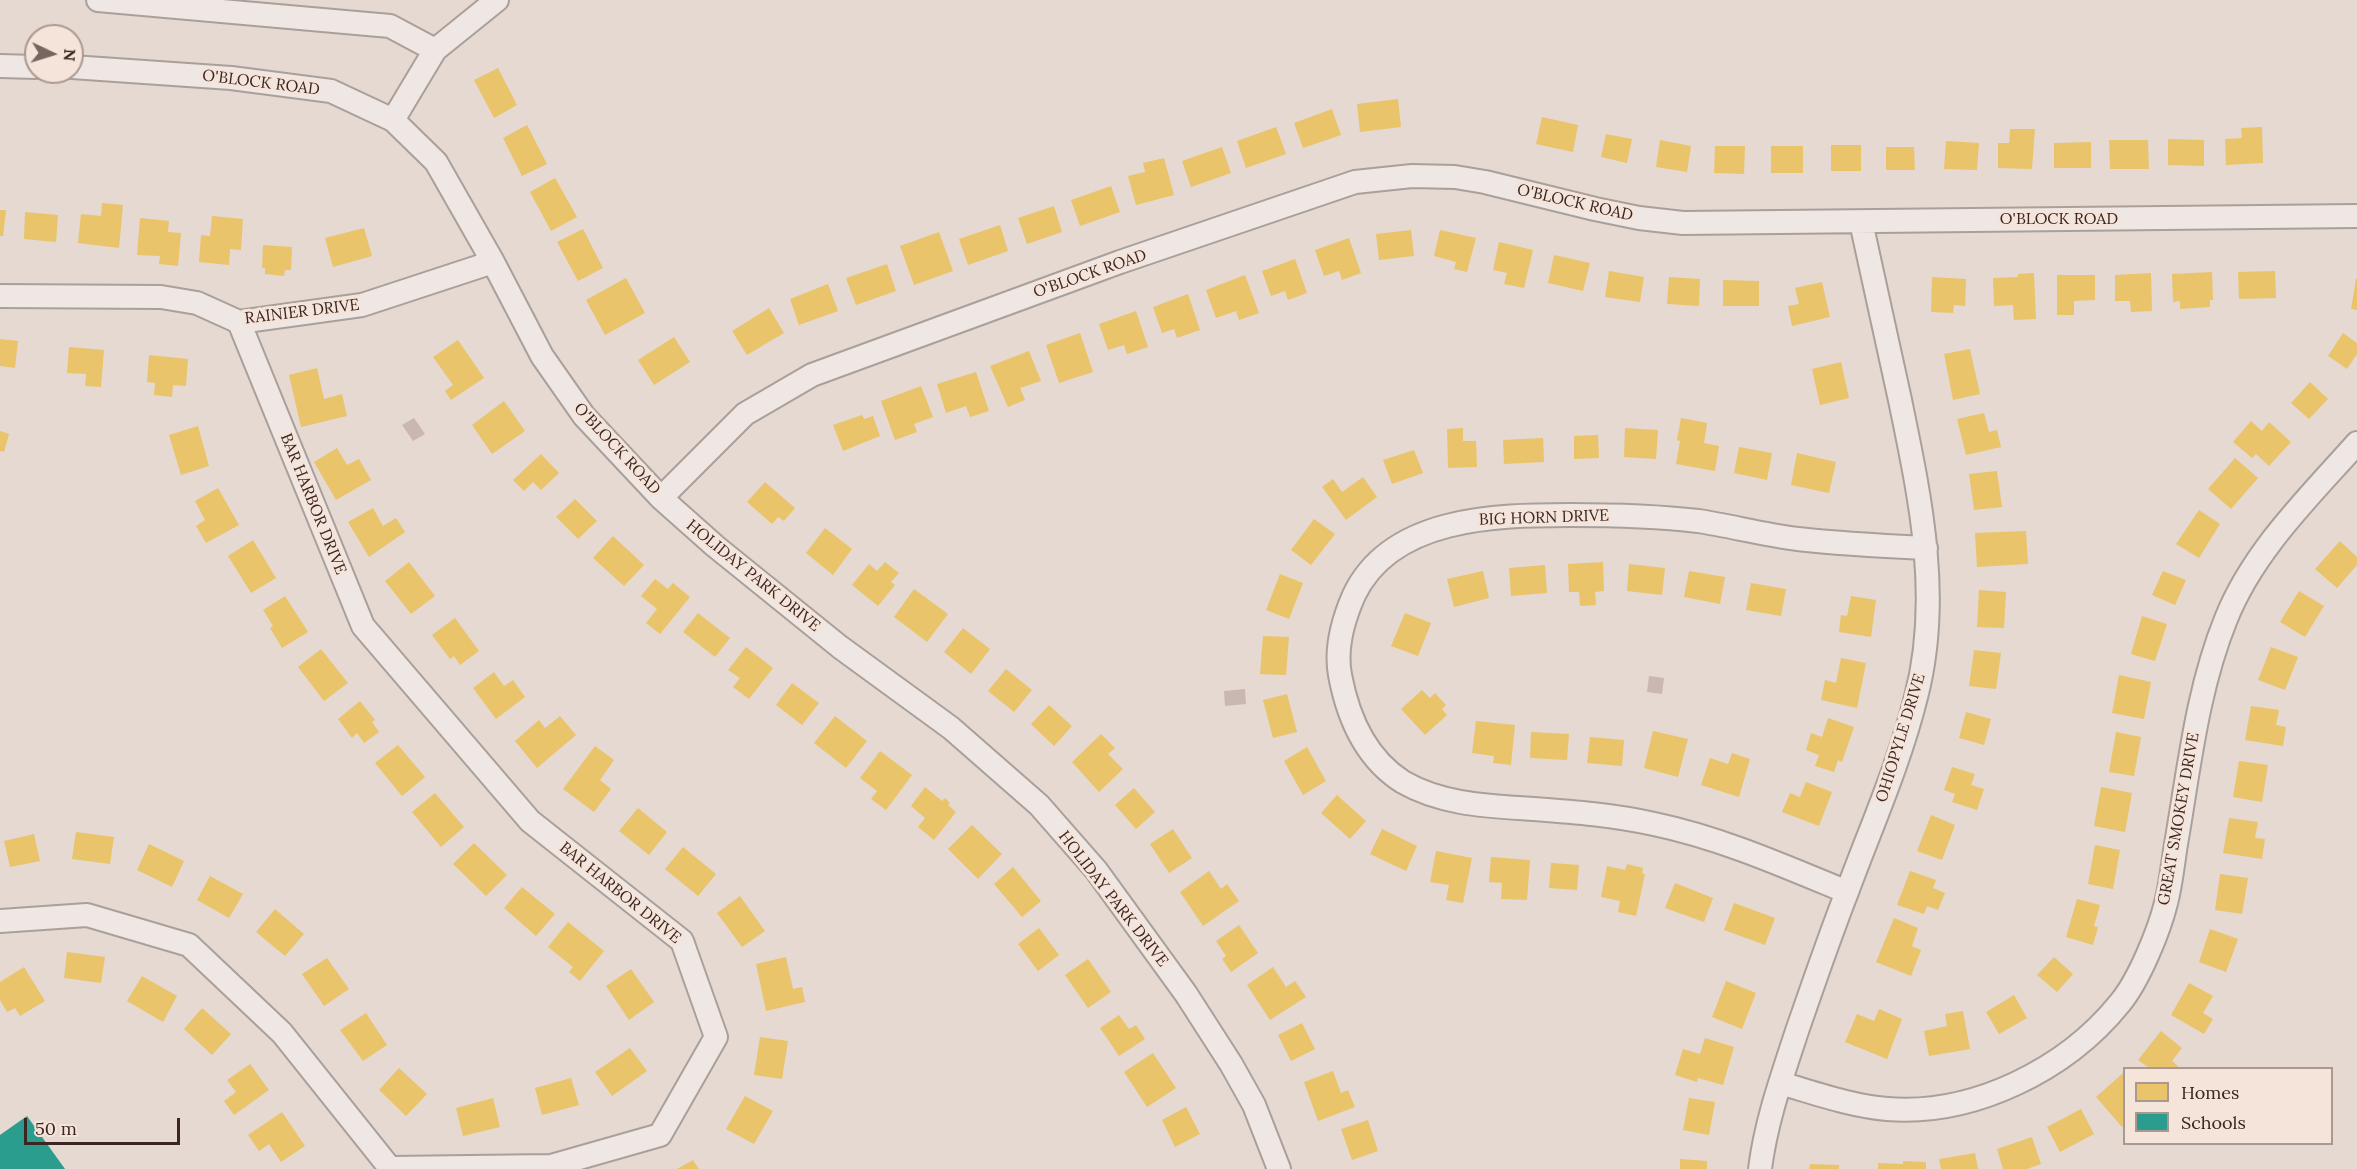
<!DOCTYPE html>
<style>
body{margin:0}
#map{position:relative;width:2357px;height:1169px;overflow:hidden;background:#e5d9d2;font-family:Lora,serif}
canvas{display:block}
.legend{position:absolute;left:2123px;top:1067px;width:210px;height:78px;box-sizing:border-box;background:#f5e4da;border:2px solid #ab9890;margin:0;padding:8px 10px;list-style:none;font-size:18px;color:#3b2622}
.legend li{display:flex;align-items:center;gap:12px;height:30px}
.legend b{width:30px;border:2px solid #ab9890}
.north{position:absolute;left:24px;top:24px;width:60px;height:60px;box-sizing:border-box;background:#f5e4da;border:2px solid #ab9890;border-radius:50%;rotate:94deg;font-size:16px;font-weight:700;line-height:24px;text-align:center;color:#3b2622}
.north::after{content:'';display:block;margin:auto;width:21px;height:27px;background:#766560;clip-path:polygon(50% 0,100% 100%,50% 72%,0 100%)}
.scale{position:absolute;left:24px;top:1118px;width:156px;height:27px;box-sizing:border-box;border:3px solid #3b2622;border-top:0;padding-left:8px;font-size:18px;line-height:21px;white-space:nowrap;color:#3b2622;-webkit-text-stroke:4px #f5e4da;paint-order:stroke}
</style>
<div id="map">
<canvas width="2357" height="1169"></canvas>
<ul class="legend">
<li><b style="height:16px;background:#e9c46a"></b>Homes</li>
<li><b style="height:16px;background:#2a9d8f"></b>Schools</li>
</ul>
<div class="north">N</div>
<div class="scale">50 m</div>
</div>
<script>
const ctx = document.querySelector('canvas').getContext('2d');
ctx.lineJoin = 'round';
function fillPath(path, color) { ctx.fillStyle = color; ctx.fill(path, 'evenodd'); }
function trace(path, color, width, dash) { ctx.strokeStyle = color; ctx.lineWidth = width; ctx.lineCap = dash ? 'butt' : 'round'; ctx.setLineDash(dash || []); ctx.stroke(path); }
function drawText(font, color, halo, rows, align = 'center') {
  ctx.font = font + ' Lora,serif'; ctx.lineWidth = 6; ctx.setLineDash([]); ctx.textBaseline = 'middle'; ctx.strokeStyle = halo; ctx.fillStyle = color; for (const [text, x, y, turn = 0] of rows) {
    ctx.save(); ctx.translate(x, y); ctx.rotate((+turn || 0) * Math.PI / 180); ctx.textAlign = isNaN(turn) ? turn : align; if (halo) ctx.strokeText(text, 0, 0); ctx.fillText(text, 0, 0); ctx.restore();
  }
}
fillPath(new Path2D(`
 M498,68l19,37 -23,13 -20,-38z
 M1398,99l3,28 -41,5 -3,-28z
 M1332,109l9,26 -38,13 -9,-25z
 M1542,117l36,8 -5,27 -37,-8z
 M527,125l20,39 -25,12 -19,-38z
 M1276,127l10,27 -40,14 -9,-27z
 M2262,127l1,36 -37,2 -1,-26 17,-1 -1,-10z
 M2010,129h25l-3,40 -34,-1v-25h11z
 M1606,134l26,5 -5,24 -26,-6z
 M2168,139l36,1v26l-36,-1z
 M1660,140l31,6 -4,26 -31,-5z
 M2109,140h39l1,29h-39z
 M1946,141l33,2 -2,27 -33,-1z
 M2091,142v26h-37v-25z
 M1831,145h30v26h-30z
 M1715,146h30l-1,28 -30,-1z
 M1771,146h32v27h-32z
 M1222,147l9,26 -40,14 -9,-26z
 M1886,147h28l1,23h-29z
 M1164,158l10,37 -38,10 -8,-29 17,-4 -2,-9z
 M555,178l22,39 -26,14 -21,-39z
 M1111,186l9,26 -40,14 -9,-26z
 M102,203l21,2 -4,43 -41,-5 3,-29 20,2z
 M1054,206l8,26 -35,12 -9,-26z
 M0,210h6l-3,26h-3z
 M25,212l33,3 -2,27 -32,-3z
 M212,216l31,3 -2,31 -11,-1 -1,16 -30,-3 2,-27 9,1z
 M140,218l29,3 -1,11 13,1 -3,33 -19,-2 1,-8 -23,-1z
 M1000,225l8,26 -40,14 -9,-26z
 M364,228l8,28 -39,11 -8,-29z
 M583,229l20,39 -25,13 -21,-39z
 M1411,230l3,26 -35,4 -3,-26z
 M1440,230l36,8 -9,34 -13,-3 2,-7 -22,-6z
 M939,232l14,39 -39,14 -14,-39z
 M1349,238l12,35 -19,7 -3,-9 -15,5 -9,-26z
 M1499,242l34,8 -9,38 -20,-4 3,-11 -14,-3z
 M263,245l29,2 -1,23h-6l-1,6 -19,-2v-6h-3z
 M1554,255l36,8 -7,28 -35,-8z
 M1295,259l12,34 -19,7 -3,-9 -14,5 -9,-25z
 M887,264l9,27 -40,14 -10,-27z
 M1609,271l35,6 -4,25 -35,-5z
 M2275,271l1,27 -37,1 -1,-27z
 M2212,272l1,28h-3v7l-30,2v-8l-7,1 -1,-28z
 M2034,273l2,46 -22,1 -1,-15 -19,1 -1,-28 25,-1v-3z
 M2151,273l1,38 -21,1 -1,-11h-15v-26z
 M1245,275l14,38 -20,7 -3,-9 -20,7 -10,-28z
 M2057,275h38v25l-21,1v14h-17z
 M1669,277l31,2 -1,27 -32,-2z
 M1932,277l34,2 -1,27 -11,-1 -1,8 -22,-1z
 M626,278l19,35 -40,22 -19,-35z
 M2356,279h1v31l-6,-1z
 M1723,280l36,1v25h-36z
 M1822,282l8,35 -38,9 -4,-20 11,-2 -4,-16z
 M828,284l10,27 -39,14 -9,-26z
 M1188,294l12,36 -23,8 -3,-9 -12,4 -9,-26z
 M769,308l15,25 -37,22 -15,-24z
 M1136,311l12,36 -21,7 -3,-9 -16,5 -9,-26z
 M1080,333l13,39 -34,11 -13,-38z
 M2343,333l14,10v11l-10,15 -19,-13z
 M674,337l16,25 -36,23 -16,-25z
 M0,339l18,2 -3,27 -15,-2z
 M458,340l26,38 -33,22 -6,-9 8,-6 -20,-28z
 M69,347l35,3 -3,37 -16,-1 1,-12 -19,-1z
 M1970,349l10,45 -27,6 -9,-46z
 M1029,351l12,30 -21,7 5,12 -17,7 -18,-41z
 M149,355l39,4 -2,27 -13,-1 -1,12 -18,-2 1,-12 -8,-1z
 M1841,362l8,36 -29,7 -8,-36z
 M317,368l7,31 18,-5 5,22 -46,11 -12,-52z
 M976,372l13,39 -19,6 -4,-11 -20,7 -9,-29z
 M2310,382l18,17 -19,20 -18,-16z
 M921,386l12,31 -19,7 3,8 -22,8 -14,-39z
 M504,401l21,30 -33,23 -20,-29z
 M1984,413l5,19 8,-2 4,17 -35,8 -9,-36z
 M862,415l2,4 9,-3 7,20 -37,15 -10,-26z
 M1681,418l26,5 -3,20 15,3 -4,25 -39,-7 4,-23 -3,-1z
 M2251,421l11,10 7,-9 22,20 -22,24 -13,-12 -4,4 -19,-16z
 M198,426l11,40 -28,9 -12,-40z
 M1463,428v13h13l1,26 -29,1 -1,-39z
 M1625,428l33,2 -2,29 -32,-2z
 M0,431l9,3 -5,18 -4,-1z
 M1598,435l1,23 -25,1v-23z
 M1543,438l1,24 -40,2 -1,-24z
 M1739,447l33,6 -5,27 -33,-7z
 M337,448l10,17 12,-6 12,21 -35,20 -22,-38z
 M1414,450l9,23 -31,11 -9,-24z
 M1797,453l39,9 -7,31 -38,-8z
 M541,454l18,19 -18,17 -8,-8 -9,9 -11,-11z
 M2235,458l23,20 -27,31 -23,-20z
 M1997,471l5,36 -28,3 -5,-36z
 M1363,477l14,20 -31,23 -24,-33 11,-8 9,13z
 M765,482l30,26 -11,13 -6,-4 -6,7 -25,-22z
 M218,488l21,37 -33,18 -10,-17 9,-6 -10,-19z
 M575,499l22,22 -19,18 -22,-22z
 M373,508l10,18 13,-8 9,14 -36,25 -21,-35z
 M2199,510l21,14 -21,34 -23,-14z
 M1314,519l21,15 -24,31 -20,-15z
 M825,528l27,21 -19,26 -27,-22z
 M2026,531l2,33 -51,3 -2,-34z
 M613,536l31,29 -20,21 -31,-28z
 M253,540l23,38 -25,15 -23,-37z
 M2340,541l17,16v8l-20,23 -22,-19z
 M409,562l26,34 -24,18 -26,-33z
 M885,562l14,11 -8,9 4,3 -17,21 -26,-21 17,-21 8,7z
 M1603,562l1,29 -9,1 1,13 -16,1 -1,-14h-10l-1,-28z
 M1629,564l36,4 -3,27 -35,-4z
 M1545,565l2,28 -36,3 -2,-28z
 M1483,571l6,27 -35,9 -7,-28z
 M1689,571l36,6 -5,27 -36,-7z
 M2163,571l23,9 -11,25 -23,-10z
 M1280,574l23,9 -14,36 -23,-9z
 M655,579l13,10 5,-6 17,14 -30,37 -14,-11 11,-14 -16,-13z
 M1751,583l35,6 -5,27 -35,-6z
 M914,589l34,25 -21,28 -33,-25z
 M1979,590l27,2 -2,36 -27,-1z
 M2299,591l25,15 -19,31 -25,-15z
 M285,596l23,36 -26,16 -12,-20 3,-2 -10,-16z
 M1851,596l25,4 -5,37 -32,-5 2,-17 6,1z
 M698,613l32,25 -15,19 -32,-25z
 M1405,613l26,10 -13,33 -27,-10z
 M2142,616l25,8 -12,37 -24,-7z
 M455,618l24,33 -19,14 -6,-9 -4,3 -18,-24z
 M963,628l27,21 -19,25 -27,-22z
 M1263,636l26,1 -3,38 -26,-1z
 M746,647l27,21 -24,31 -16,-12 7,-9 -12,-8z
 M2271,647l27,10 -13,33 -27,-10z
 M321,649l27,34 -24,18 -26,-34z
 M1974,650l27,3 -5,36 -27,-3z
 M1841,658l25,5 -9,45 -36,-8 4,-20 11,3z
 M1006,669l26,21 -18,22 -26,-21z
 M494,672l10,14 9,-6 12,17 -29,22 -23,-31z
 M2119,675l32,7 -7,37 -32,-6z
 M792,683l27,20 -17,22 -26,-20z
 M1422,690l8,8 5,-5 11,12 -4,4 5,6 -22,20 -24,-26z
 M1287,694l10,38 -24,6 -10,-38z
 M360,701l15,19 -3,2 7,10 -15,11 -7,-10 -5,5 -14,-19z
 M1049,705l23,21 -18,20 -23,-22z
 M2251,706l28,4 -3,15 10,2 -3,19 -38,-6z
 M1966,712l25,7 -7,26 -25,-7z
 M560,716l16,19 -39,33 -22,-27 24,-21 6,8z
 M835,716l32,25 -21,27 -32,-25z
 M1828,718l26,9 -12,35 -4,-2 -4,12 -19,-6 4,-11 -13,-5 5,-17 11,4z
 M1476,721l39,4 -4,40 -18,-2 1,-7 -22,-3z
 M1653,731l35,8 -10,38 -34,-9z
 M1531,732l38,2 -2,26 -37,-2z
 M2116,732l25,5 -7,39 -25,-4z
 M1101,734l14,14 -7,6 15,15 -24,23 -27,-30z
 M1590,737l34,3 -2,26 -35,-3z
 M398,745l27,32 -23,19 -27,-33z
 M595,746l19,14 -14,20 11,9 -17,23 -31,-23z
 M1307,747l19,34 -23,14 -19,-34z
 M880,751l32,24 -26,35 -15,-11 6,-8 -17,-13z
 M1732,753l18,6 -11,38 -38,-12 9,-27 18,6z
 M2239,761l29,4 -6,37 -29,-5z
 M1952,767l23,7 -4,11 13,4 -7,21 -25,-8 3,-8 -11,-4z
 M1806,782l26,10 -13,34 -37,-14 8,-19 10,4z
 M925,787l17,14 3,-3 5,5 -2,2 8,7 -22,28 -16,-13 7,-9 -14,-12z
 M2101,787l31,6 -7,39 -31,-6z
 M1134,788l21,24 -19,17 -21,-24z
 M435,793l29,34 -23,20 -29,-35z
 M1337,795l29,26 -16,18 -29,-26z
 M638,808l29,24 -18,23 -30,-24z
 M1931,815l24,10 -13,35 -25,-9z
 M2229,818l29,4 -3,16 10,1 -3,20 -39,-6z
 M972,825l30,29 -24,25 -30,-30z
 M1173,829l19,29 -23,15 -19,-29z
 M1382,829l35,17 -11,25 -36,-17z
 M76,832l38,5 -4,27 -38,-5z
 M34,834l6,27 -30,6 -6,-26z
 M474,843l33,32 -21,21 -33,-32z
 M149,844l35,17 -12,26 -35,-17z
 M2095,845l25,5 -7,39 -25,-5z
 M683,847l33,27 -18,22 -33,-27z
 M1436,851l36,7 -9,45 -17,-3 3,-15 -19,-3z
 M1491,857l39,3 -3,40 -26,-1 1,-16 -13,-1z
 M1551,863l28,2 -2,25 -28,-2z
 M1627,864l16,4 -1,6h3l-9,42 -18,-4 2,-11 -19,-4 6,-31 18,4z
 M1013,867l28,34 -19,16 -28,-33z
 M1209,871l12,18 6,-5 12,17 -36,25 -23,-34z
 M1910,871l26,9 -3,8 12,5 -7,17 -11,-4 -3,8 -27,-9z
 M2220,874l28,4 -6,36 -27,-4z
 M210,876l33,18 -14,24 -32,-18z
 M1675,883l38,15 -9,24 -39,-14z
 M522,887l33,27 -19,22 -32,-28z
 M740,896l25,35 -23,16 -25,-34z
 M2077,899l23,6 -6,21 4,1 -5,18 -27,-8z
 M1734,903l41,15 -10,27 -41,-15z
 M275,909l29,25 -19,22 -29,-24z
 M1894,918l24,10 -6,18 9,4 -10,26 -35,-14z
 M568,922l36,29 -24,30 -11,-9 4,-5 -25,-20z
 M1239,925l19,28 -27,19 -9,-13 4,-3 -10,-15z
 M1039,928l20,27 -21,16 -20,-27z
 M2210,929l28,10 -12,33 -27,-10z
 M67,952l38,5 -4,26 -37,-5z
 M786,957l7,32 9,-2 3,15 -39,9 -10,-47z
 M2054,957l19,17 -16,18 -20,-17z
 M327,958l22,31 -25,17 -22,-32z
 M1088,959l23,33 -23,16 -23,-33z
 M24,967l21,34 -25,15 -5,-8 -8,4 -7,-12v-18z
 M1273,967l13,20 9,-6 11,16 -36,23 -23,-35z
 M631,969l23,33 -25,18 -23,-34z
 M142,976l35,20 -14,26 -36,-21z
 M1726,981l30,12 -14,36 -30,-12z
 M2189,983l24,13 -10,17 10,6 -9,15 -33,-19z
 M2014,995l13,23 -28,16 -13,-22z
 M202,1008l29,26 -19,21 -28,-26z
 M1879,1009l23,10 -15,40 -42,-17 12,-28 17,7z
 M1963,1011l7,38 -41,7 -5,-25 23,-5 -2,-12z
 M366,1013l21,32 -24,16 -23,-31z
 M1119,1015l10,14 7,-4 9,14 -26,17 -19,-28z
 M1302,1023l13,26 -24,12 -13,-26z
 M2161,1031l21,17 -10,13 7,6 -2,1h-28l-11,-8z
 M760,1037l28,4 -6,38 -28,-4z
 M1705,1038l29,9 -11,38 -25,-7 -1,4 -22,-7 8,-26 17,5z
 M630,1048l17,23 -35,25 -17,-24z
 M1153,1053l23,35 -29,19 -23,-35z
 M250,1064l19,26 -35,25 -10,-14 12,-9 -9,-12z
 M399,1068l28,26 -21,22 -27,-26z
 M1333,1071l8,22 7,-3 7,17 -37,14 -14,-39z
 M2123,1073l1,52 -2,2 -26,-30z
 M571,1078l8,27 -37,10 -7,-27z
 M745,1096l28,15 -19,33 -28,-15z
 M493,1098l7,29 -37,9 -7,-28z
 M1689,1098l26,4 -6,33 -26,-5z
 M1186,1107l14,27 -25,13 -13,-27z
 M2081,1109l13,25 -34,18 -13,-25z
 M282,1112l23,34 -24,16 -12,-18 -10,7 -11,-16z
 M1368,1120l10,31 -26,9 -11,-31z
 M2032,1137l9,27 -14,5h-24l-6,-20z
 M1975,1153l3,16h-37l-2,-10z
 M1680,1159l27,2v8h-27z
 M693,1160l6,9h-22z
 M1903,1161l23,1v7h-48v-6l25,1z
 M1810,1164l29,1v4h-30z`), '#e9c46a');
fillPath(new Path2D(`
 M27,1116l38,53h-65v-34z`), '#2a9d8f');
fillPath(new Path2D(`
 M414,418l11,16 -12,7 -11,-16z
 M1649,676l15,2 -2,16 -15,-2z
 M1245,689l1,15 -21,2 -1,-15z`), '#cab7b3');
const minor = new Path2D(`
 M98,0l292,26 45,24
 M0,66l36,1
 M72,67l159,11 100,13 62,29 43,42 57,100 49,94 42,60 77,82 84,-84 67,-39 308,-113 235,-80 57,-6 43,1 30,5 110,27 44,9 44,5 674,-7
 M393,120l42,-70 62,-50
 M0,296l161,1 36,6 42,19 123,-17 131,-43
 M661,498l54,48 125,101 111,81 88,77 57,65 90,124 45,70 23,41 25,64
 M1847,892c-63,-26 -126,-54 -193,-68 -40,-9 -80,-12 -120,-15 -45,-3 -91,-4 -131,-27 -38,-24 -55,-64 -63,-107 -5,-27 3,-55 14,-80 37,-78 142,-80 216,-80 43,0 85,1 128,6 33,5 67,14 100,18 43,5 85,7 128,9
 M0,921l87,-6 102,30 93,88 108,135 161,-2 109,-31 56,-98 -34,-96 -152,-120 -167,-195 -124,-304
 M1780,1083c35,10 71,23 107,26 86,7 179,-39 233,-106 19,-23 39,-72 46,-100 5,-19 7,-40 10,-59 13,-75 21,-154 50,-225 27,-68 83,-122 131,-176
 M1760,1169c6,-48 22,-92 37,-138 16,-46 32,-93 50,-139 24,-65 52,-127 69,-195 26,-99 4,-200 -16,-297 -13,-59 -26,-119 -39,-178`);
trace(minor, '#ab9f9a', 26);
trace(minor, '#eee7e3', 22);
drawText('16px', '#3b2622', '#f5e4da', [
 ["O'BLOCK ROAD",261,83,7],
 ["O'BLOCK ROAD",1575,203,13],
 ["O'BLOCK ROAD",2059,219],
 ["O'BLOCK ROAD",1090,274,-19],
 ["RAINIER DRIVE",302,312,-7],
 ["O'BLOCK ROAD",617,449,47],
 ["BAR HARBOR DRIVE",313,504,68],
 ["BIG HORN DRIVE",1544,518,-2],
 ["HOLIDAY PARK DRIVE",753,576,39],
 ["OHIOPYLE DRIVE",1901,738,-73],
 ["GREAT SMOKEY DRIVE",2179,819,-80],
 ["BAR HARBOR DRIVE",620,893,39],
 ["HOLIDAY PARK DRIVE",1113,899,52]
]);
</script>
